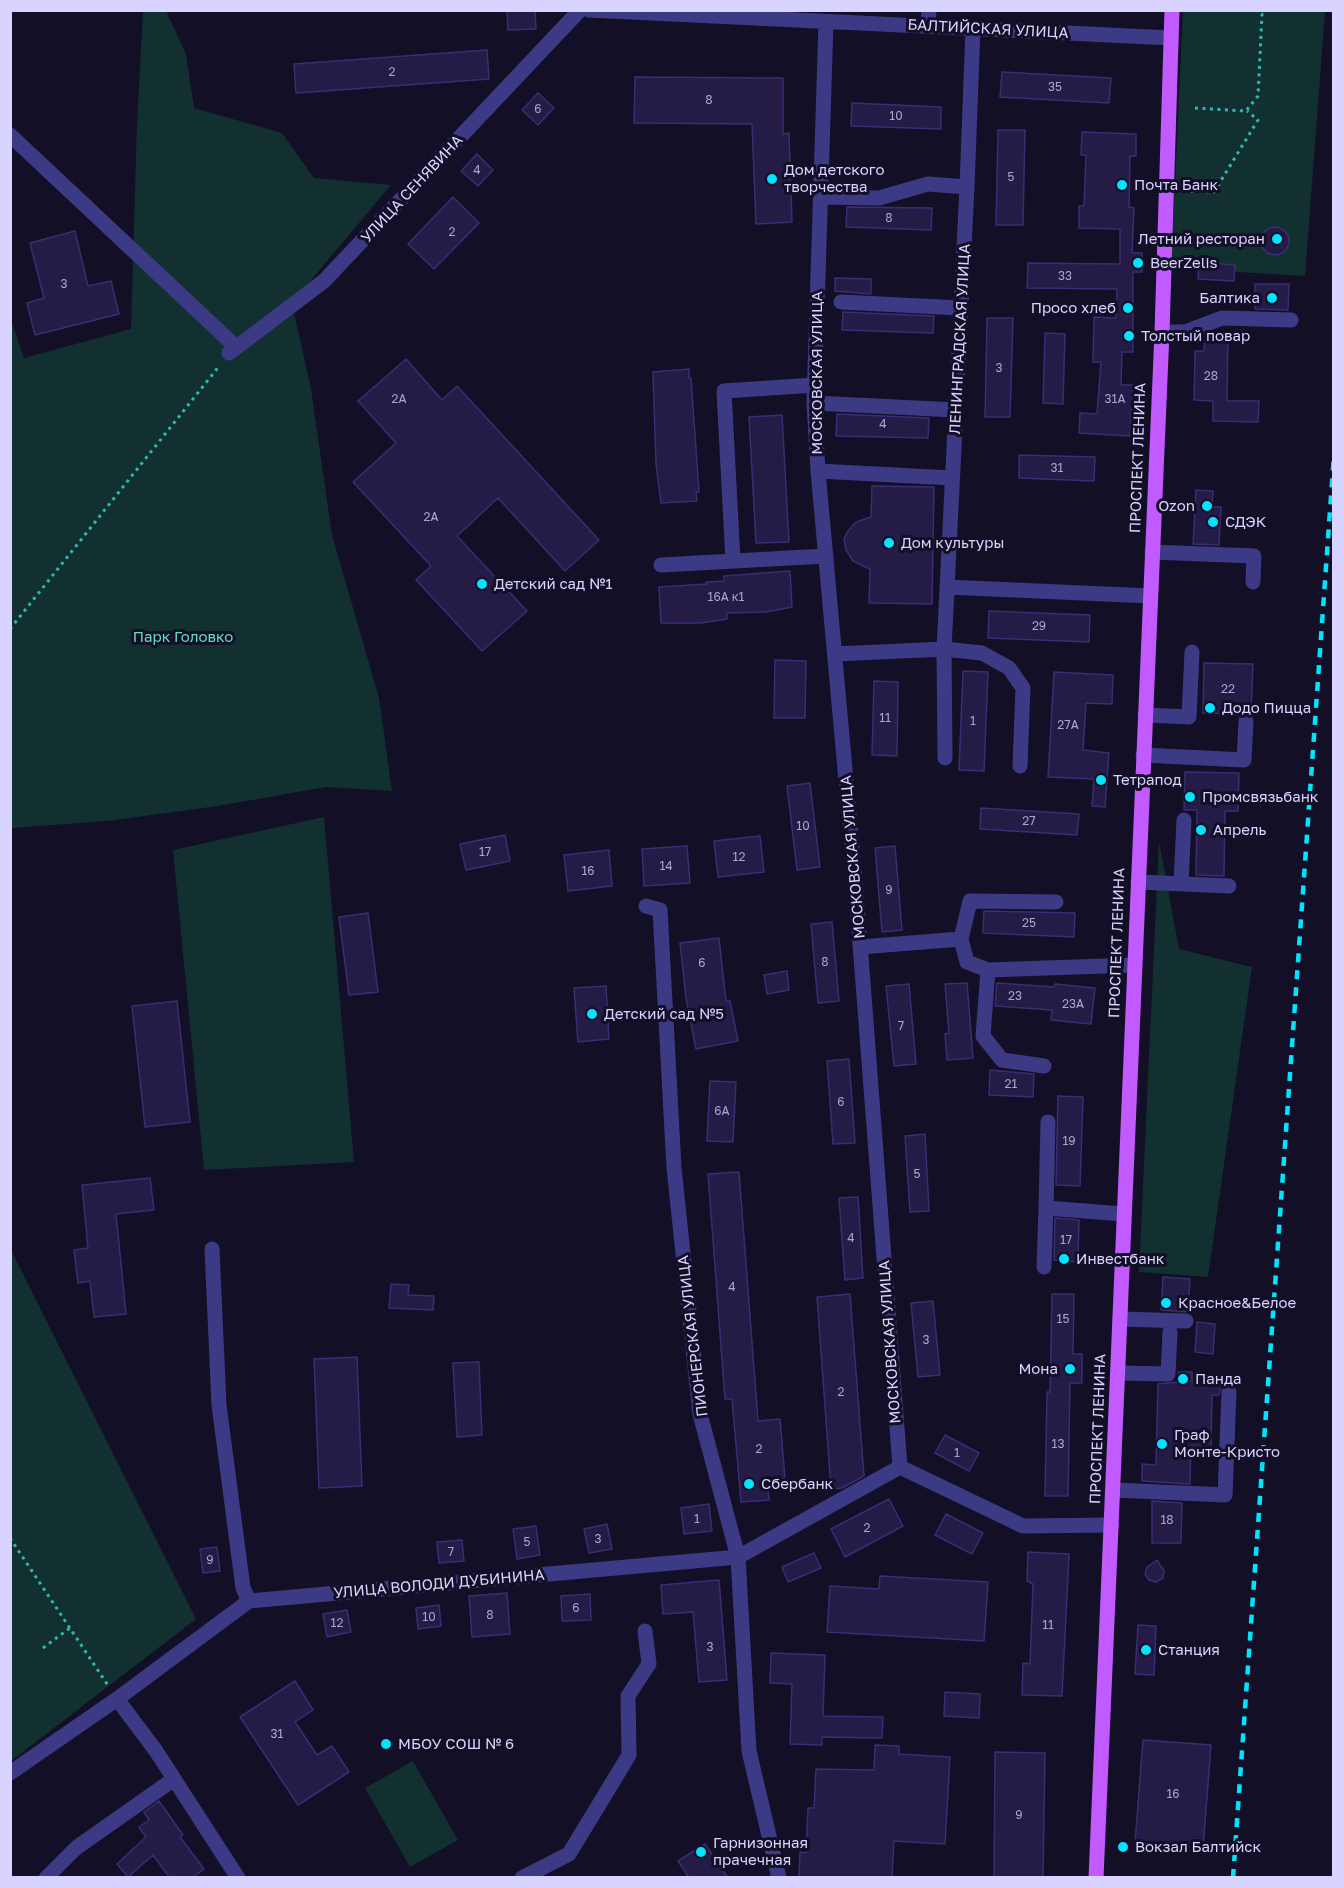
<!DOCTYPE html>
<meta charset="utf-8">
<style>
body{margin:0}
#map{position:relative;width:1344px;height:1888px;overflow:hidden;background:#130f26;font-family:"Golos Text",sans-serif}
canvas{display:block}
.frame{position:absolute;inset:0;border:12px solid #d9d4ff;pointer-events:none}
</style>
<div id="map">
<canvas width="1344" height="1888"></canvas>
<div class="frame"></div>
</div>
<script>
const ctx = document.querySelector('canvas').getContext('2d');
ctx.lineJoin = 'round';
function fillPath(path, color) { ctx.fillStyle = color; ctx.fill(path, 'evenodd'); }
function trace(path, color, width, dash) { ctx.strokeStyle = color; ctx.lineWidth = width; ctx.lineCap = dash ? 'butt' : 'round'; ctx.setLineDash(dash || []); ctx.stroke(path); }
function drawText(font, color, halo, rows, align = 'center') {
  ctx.font = font + ' "Golos Text",sans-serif'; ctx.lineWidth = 6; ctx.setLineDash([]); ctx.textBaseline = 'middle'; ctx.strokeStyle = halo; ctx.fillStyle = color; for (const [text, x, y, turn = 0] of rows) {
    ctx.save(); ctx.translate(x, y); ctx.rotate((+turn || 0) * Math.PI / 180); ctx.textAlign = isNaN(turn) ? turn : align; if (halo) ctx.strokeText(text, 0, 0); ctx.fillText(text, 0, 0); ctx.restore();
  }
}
fillPath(new Path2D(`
 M143,11h23l20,43 8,54 88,25 32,45 77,7 -99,118 19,86 21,146 47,163 13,93 -66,-4 -108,19 -111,15 -96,7 -1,-511 14,41 107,-29 6,-206z
 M1183,11h142l-20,265 -134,-8z
 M324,817l30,345 -150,8 -31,-320z
 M1159,841l20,108 73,18 -44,310 -69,-5z
 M11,1250l185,369 -185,142h-1z
 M413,1761l45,79 -48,27 -45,-79z`), '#12302f');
const building = new Path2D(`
 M507,10h28l1,19 -28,1z
 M487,50l2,29 -193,14 -2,-29z
 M1002,72l109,6 -2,25 -109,-6z
 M635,77l148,1v56l6,-1 3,89 -36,2 -4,-100 -118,-1z
 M538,93l16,15 -16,17 -16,-15z
 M852,103l89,4v22l-90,-3z
 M998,130h27l-2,95h-27z
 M1082,132l54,2v22h-6l-1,51 5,1 -2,45h10v19h-9v80h-11l-1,33h12l-3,51 -51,-3 1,-20 17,1 4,-52h-8l1,-45 22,1 1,-29 -90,-1 1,-25 92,1v-35l-41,-1v-22h5l2,-51h-5z
 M477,154l16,16 -15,16 -17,-15z
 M453,197l26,26 -45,46 -26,-25z
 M847,207l85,1 -1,22 -85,-3z
 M1261 241a14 14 0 1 1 28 0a14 14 0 1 1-28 0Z
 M75,231l13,55 23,-5 8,33 -84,21 -8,-32 17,-5 -14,-55z
 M1199,262l36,3 -1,16 -36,-2z
 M835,278l36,1v15l-36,-3z
 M1255,284h34l-1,26 -33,-1z
 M843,312l91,4 -1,17 -91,-3z
 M987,318h26l-3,99h-25z
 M1045,333l20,1 -2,70 -20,-1z
 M1210,333h18l-1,68h32l-1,21 -45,-1v-20l-19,-1 1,-49h9l1,-16z
 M406,359l36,41 15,-14 142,154 -34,31 -67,-73 -41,38 70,75 -45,40 -66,-71 15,-14 -78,-84 43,-39 -38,-42z
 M689,369v9h2l8,114h-3l1,9 -36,2 -5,-39 -3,-92z
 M837,414l92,4 -1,20 -92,-2z
 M782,415l7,127 -33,1 -7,-126z
 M1019,455l76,2 -1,24 -75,-3z
 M872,486l62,1 -2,117 -63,-1 1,-34 -17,-8 -7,-11 -2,-11 4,-8 8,-9 15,-5z
 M1196,490l17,1 -1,16h9l-2,38 -26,-1z
 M790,571l2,36 -26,5 -39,1v6l-26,4h-40l-2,-36 48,-3 -1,-2 18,-1v-5z
 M989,611l101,4 -1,27 -101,-4z
 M775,660l31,1 -1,57h-31z
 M1204,663l49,1 -2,49 -5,-2 -7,3 -36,-1z
 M963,671l25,1 -4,99 -25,-1z
 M1054,672l59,3 -1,29 -26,-1 -3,47 26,3 -4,54 -13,-1 2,-27 -46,-2z
 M874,681l24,1 -1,74 -25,-1z
 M1185,772l54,1 -1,38h-13l-1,65 -28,-1 1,-65h-13z
 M810,783l10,84 -23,3 -10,-84z
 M981,808l98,6 -2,21 -97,-6z
 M505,835l5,26 -44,9 -6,-26z
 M760,836l4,36 -46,5 -4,-36z
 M687,846l3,37 -46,3 -2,-37z
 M895,846l7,84 -20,2 -7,-84z
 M609,850l3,36 -44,5 -4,-36z
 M984,911l91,2 -1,24 -91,-4z
 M368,913l10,79 -29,3 -10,-78z
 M832,922l7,79 -21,2 -7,-79z
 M719,938l7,63h4l8,40 -42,8 -10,-51 -6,-55z
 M787,971l2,19 -22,4 -3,-19z
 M967,983l6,75 -26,2 -2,-26 4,-1 -4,-49z
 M997,983l57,4 1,-3 40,4 -4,36 -40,-4 1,-10 -57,-4z
 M909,984l7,80 -22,2 -8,-80z
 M606,986l3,53 -31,3 -4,-54z
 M177,1001l13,121 -45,5 -13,-121z
 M849,1059l6,84 -22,1 -6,-83z
 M990,1070l44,4 -1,23 -44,-2z
 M710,1081l26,1 -3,60 -26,-1z
 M1058,1096l25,1 -3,89 -24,-1z
 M925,1134l4,77 -19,1 -5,-76z
 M739,1172l19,249 22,-2 5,59 -18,1 2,21 -28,2 -9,-103h-7l-17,-225z
 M150,1178l4,32 -38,4 10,100 -32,3 -4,-36 -12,2 -4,-33 14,-2 -6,-63z
 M858,1197l5,81 -18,2 -6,-82z
 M1055,1218l24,2 -1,42 -24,-2z
 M1163,1277l27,2 -2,33 -27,-2z
 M391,1284l18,1 -1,10 26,1 -1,14 -44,-2z
 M850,1294l14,182 -22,12 -11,1 -14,-192z
 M1052,1294h22l-1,60h9v29h-12l-2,113h-23l2,-104h3z
 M933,1301l7,74 -22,2 -7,-74z
 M1197,1322l18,2 -2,30 -18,-2z
 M357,1357l5,129 -43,2 -5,-129z
 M479,1362l3,73 -25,2 -4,-74z
 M1178,1372h14v10l29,1 -2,12h-7l-1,52 -20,-1 -1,38 -48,-3v-17l14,1 2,-81 19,-2z
 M945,1435l34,18 -10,18 -34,-18z
 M889,1499l14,27 -58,31 -14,-28z
 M1152,1501l30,2 -1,40h-29z
 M709,1504l3,27 -28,3 -3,-26z
 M946,1514l37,19 -11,21 -37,-19z
 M607,1524l5,25 -23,4 -5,-24z
 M536,1526l4,29 -23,4 -4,-30z
 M462,1540l2,21 -25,2 -2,-21z
 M217,1547l3,24 -17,2 -3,-24z
 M1028,1552l41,2 -7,142 -40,-1 1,-32 7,1 3,-80 -6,-3z
 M814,1553l7,15 -33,14 -6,-15z
 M1157,1560l7,11 -1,7 -7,4 -7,-2 -4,-6 2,-7z
 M880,1576l108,6 -4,59 -157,-9 3,-46 49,3z
 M719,1580l8,100 -28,2 -6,-70 -30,2 -2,-29z
 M507,1593l3,41 -38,3 -3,-41z
 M590,1594l1,26 -29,1 -1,-25z
 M439,1605l2,21 -23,3 -2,-21z
 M347,1610l4,22 -24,5 -4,-23z
 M1138,1625l18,1 -2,49 -19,-1z
 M771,1653l54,2 -2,61 60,1 -1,21 -60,-1v8l-32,-1 2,-60 -22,-1z
 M295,1681l18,29 -18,12 22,33 15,-9 17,26 -51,33 -58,-88z
 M945,1692l35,2 -1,24 -35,-2z
 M1143,1740l68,5 -8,103 -68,-5z
 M875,1745l24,1v8l51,3 -5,87 -51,-3 -2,37h-93l1,-26 6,1 2,-45h6l2,-39 58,1z
 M995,1752l50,1 -2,125h-49z
 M159,1801l24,34 -3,2 24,32 -12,9h-22l-17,-23 -25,22 -11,-13 29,-27 -7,-10 10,-7 -5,-8z
 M705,1844l23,34h-39l-11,-17z`);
fillPath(building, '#241b47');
trace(building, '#3b2d73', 1.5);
trace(new Path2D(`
 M1195,108l51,3 12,-15 4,-82 -6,-4
 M1191,191l23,1 44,-72 -11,-9
 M10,629l210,-264
 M10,1538l99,149
 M43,1648l27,-20`), '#2fb8b0', 3, [3, 4.5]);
trace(new Path2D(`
 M589,10l582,28
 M826,22l-12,381 4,68 38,420 44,576 123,59 89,-1
 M928,26l1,-16
 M10,135l225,211
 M820,197l59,1 49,-14 39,3
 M841,302l120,6
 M1162,332h23l37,-14 69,2
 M229,353l95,-72 256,-271
 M814,403l142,7
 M818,471l134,7
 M1152,552l102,4 -1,26
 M733,561l-9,-170 91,-6
 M661,565l165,-9
 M947,587l203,9
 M835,654l109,-5 38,4 27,15 14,20 -3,78
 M1145,715l44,2 3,-65
 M1143,755l101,5 2,-39
 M945,758l-1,-109 23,-462 6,-159
 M1138,882l91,4
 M1181,884l3,-64
 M646,906l14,4 14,258 26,246 38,143 11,194 30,127
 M961,939l6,23 21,8 146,-5
 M860,947l101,-8 9,-38 86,1
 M988,970l-5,66 19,24 42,6
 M1048,1122l-2,86 78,6
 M212,1249l7,156 24,183 6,13
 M1044,1267l2,-59
 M1120,1319l66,2
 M1118,1373l50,1 2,-42
 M1114,1490l111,5 4,-103
 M117,1699l39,52 82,127
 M10,1773l107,-74 132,-98 489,-44 162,-90
 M46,1878l30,-30 98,-69
 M522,1878l47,-24 60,-99 -1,-59 21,-32 -4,-33`), '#3d3a85', 15);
trace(new Path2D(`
 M1096,1878l66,-1546 10,-322`), '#c25bff', 15);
trace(new Path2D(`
 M1233,1878l101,-1424`), '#00e5ff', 4.5, [9, 8]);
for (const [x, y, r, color] of [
 [772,179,6,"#00e5ff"],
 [1122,185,6,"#00e5ff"],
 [1277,239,6,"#00e5ff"],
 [1138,263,6,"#00e5ff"],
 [1272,298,6,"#00e5ff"],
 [1128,308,6,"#00e5ff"],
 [1129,336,6,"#00e5ff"],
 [1207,506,6,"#00e5ff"],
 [1213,522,6,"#00e5ff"],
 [889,543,6,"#00e5ff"],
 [482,584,6,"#00e5ff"],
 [1210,708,6,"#00e5ff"],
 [1101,780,6,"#00e5ff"],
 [1190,797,6,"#00e5ff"],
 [1201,830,6,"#00e5ff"],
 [592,1014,6,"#00e5ff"],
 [1064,1259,6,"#00e5ff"],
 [1166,1303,6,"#00e5ff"],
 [1070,1369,6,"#00e5ff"],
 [1183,1379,6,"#00e5ff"],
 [1162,1444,6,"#00e5ff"],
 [749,1484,6,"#00e5ff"],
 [1146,1650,6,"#00e5ff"],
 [386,1744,6,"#00e5ff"],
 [1123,1847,6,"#00e5ff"],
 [701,1852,6,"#00e5ff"]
]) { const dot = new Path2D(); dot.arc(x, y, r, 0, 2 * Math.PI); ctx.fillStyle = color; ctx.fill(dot); trace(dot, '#130f26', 2); }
drawText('12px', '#aca6d1', null, [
 ["2",392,72],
 ["35",1055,87],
 ["8",709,100],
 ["6",538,109],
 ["10",896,116],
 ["4",477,170],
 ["5",1011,177],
 ["8",889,218],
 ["2",452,232],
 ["33",1065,276],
 ["3",64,284],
 ["3",999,368],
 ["28",1211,376],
 ["2А",399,399],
 ["31А",1115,399],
 ["4",883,424],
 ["31",1057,468],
 ["2А",431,517],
 ["16А к1",726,597],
 ["29",1039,626],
 ["22",1228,689],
 ["11",885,718],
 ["1",973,721],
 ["27А",1068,725],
 ["27",1029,821],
 ["10",803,826],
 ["17",485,852],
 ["12",739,857],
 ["14",666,866],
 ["16",588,871],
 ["9",889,890],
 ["25",1029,923],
 ["8",825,962],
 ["6",702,963],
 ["23",1015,996],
 ["23А",1073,1004],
 ["7",901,1026],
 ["21",1011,1084],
 ["6",841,1102],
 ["6А",722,1111],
 ["19",1069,1141],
 ["5",917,1174],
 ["4",851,1238],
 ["17",1066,1240],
 ["4",732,1287],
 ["15",1063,1319],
 ["3",926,1340],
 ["2",841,1392],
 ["13",1058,1444],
 ["2",759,1449],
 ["1",957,1453],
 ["1",697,1519],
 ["18",1167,1520],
 ["2",867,1528],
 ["3",598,1539],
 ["5",527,1542],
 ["7",451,1552],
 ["9",210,1560],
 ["6",576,1608],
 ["8",490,1615],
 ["10",429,1617],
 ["12",337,1623],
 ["11",1048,1625],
 ["3",710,1647],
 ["31",277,1734],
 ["16",1173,1794],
 ["9",1019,1815]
]);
drawText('15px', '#d9d4ff', '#130f26', [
 ["БАЛТИЙСКАЯ УЛИЦА",988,29,3],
 ["УЛИЦА СЕНЯВИНА",412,189,-47],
 ["ЛЕНИНГРАДСКАЯ УЛИЦА",960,339,-87],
 ["МОСКОВСКАЯ УЛИЦА",817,373,-90],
 ["ПРОСПЕКТ ЛЕНИНА",1138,458,-88],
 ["МОСКОВСКАЯ УЛИЦА",853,857,-95],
 ["ПРОСПЕКТ ЛЕНИНА",1117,943,-88],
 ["ПИОНЕРСКАЯ УЛИЦА",693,1336,-97],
 ["МОСКОВСКАЯ УЛИЦА",890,1342,-94],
 ["ПРОСПЕКТ ЛЕНИНА",1098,1429,-88],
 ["УЛИЦА ВОЛОДИ ДУБИНИНА",439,1584,-5]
]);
drawText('15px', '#d9d4ff', '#130f26', [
 ["Дом детского",784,170],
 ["творчества",784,187],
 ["Почта Банк",1134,185],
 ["Летний ресторан",1265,239,"right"],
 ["BeerZelis",1150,263],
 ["Балтика",1260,298,"right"],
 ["Просо хлеб",1116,308,"right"],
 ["Толстый повар",1141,336],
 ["Ozon",1195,506,"right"],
 ["СДЭК",1225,522],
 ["Дом культуры",901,543],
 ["Детский сад №1",494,584],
 ["Додо Пицца",1222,708],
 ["Тетрапод",1113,780],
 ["Промсвязьбанк",1202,797],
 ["Апрель",1213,830],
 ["Детский сад №5",604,1014],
 ["Инвестбанк",1076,1259],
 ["Красное&Белое",1178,1303],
 ["Мона",1058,1369,"right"],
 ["Панда",1195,1379],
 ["Граф",1174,1435],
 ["Монте-Кристо",1174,1452],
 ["Сбербанк",761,1484],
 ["Станция",1158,1650],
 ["МБОУ СОШ № 6",398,1744],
 ["Гарнизонная",713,1843],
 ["прачечная",713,1860],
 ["Вокзал Балтийск",1135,1847]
], 'left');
drawText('15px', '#5fe0c0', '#130f26', [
 ["Парк Головко",183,637]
]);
</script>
